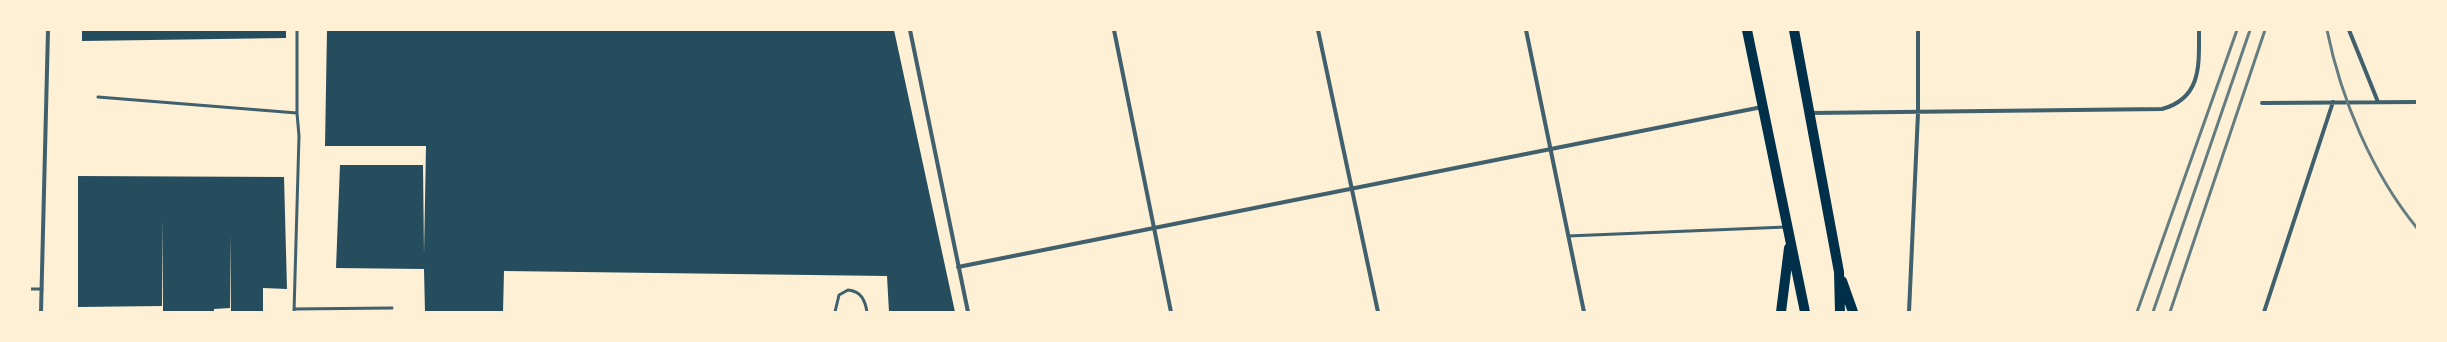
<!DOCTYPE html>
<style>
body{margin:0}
#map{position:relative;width:2447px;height:342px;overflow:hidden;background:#fdf0d5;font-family:"Public Sans",sans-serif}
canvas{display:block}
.frame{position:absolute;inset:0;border:31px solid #fdf0d5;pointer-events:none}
</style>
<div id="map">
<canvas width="2447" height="342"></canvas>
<div class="frame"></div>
</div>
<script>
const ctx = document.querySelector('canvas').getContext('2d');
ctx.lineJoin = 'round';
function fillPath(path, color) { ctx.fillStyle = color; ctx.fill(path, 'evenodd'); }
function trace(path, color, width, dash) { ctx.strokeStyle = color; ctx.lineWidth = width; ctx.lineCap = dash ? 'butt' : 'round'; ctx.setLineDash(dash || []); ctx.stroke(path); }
fillPath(new Path2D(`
 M82,30h204v8l-204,3z
 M327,30h567l61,282h-66l-2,-36 -383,-5 -1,41h-78l-1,-43 -88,-1 4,-103h83l1,89 2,-108h-101z
 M78,176l206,1 3,112 -24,-1v24h-32l-1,-78v74l-16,1v3h-51v-93l-1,87 -84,1z`), '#264d5e');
trace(new Path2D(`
 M98,97l199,16 2,23 -5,176
 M297,113v-83
 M1568,236l218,-9
 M30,289h12
 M294,309l98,-1
 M835,312l4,-17 9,-5c13,1 17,10 19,22`), '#3f606c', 3);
trace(new Path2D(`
 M910,30l58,282
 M1114,30l57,282
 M1318,30l60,282
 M1526,30l58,282
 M2349,30l29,72
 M2262,103l155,-1
 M1811,113l351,-4c40,-11 37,-44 37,-79
 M958,267l804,-160
 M41,312l7,-282
 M1909,312l9,-199v-83
 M2264,312l69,-210`), '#3f606c', 4);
trace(new Path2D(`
 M1747,30l58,282
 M1794,30l45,242 1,40
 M1842,281l11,31
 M1781,312l8,-64`), '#003049', 10);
trace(new Path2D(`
 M2327,30c14,69 45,143 90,198
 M2137,312l100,-282
 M2153,312l97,-282
 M2170,312l95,-282`), '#657d81', 3);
</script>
